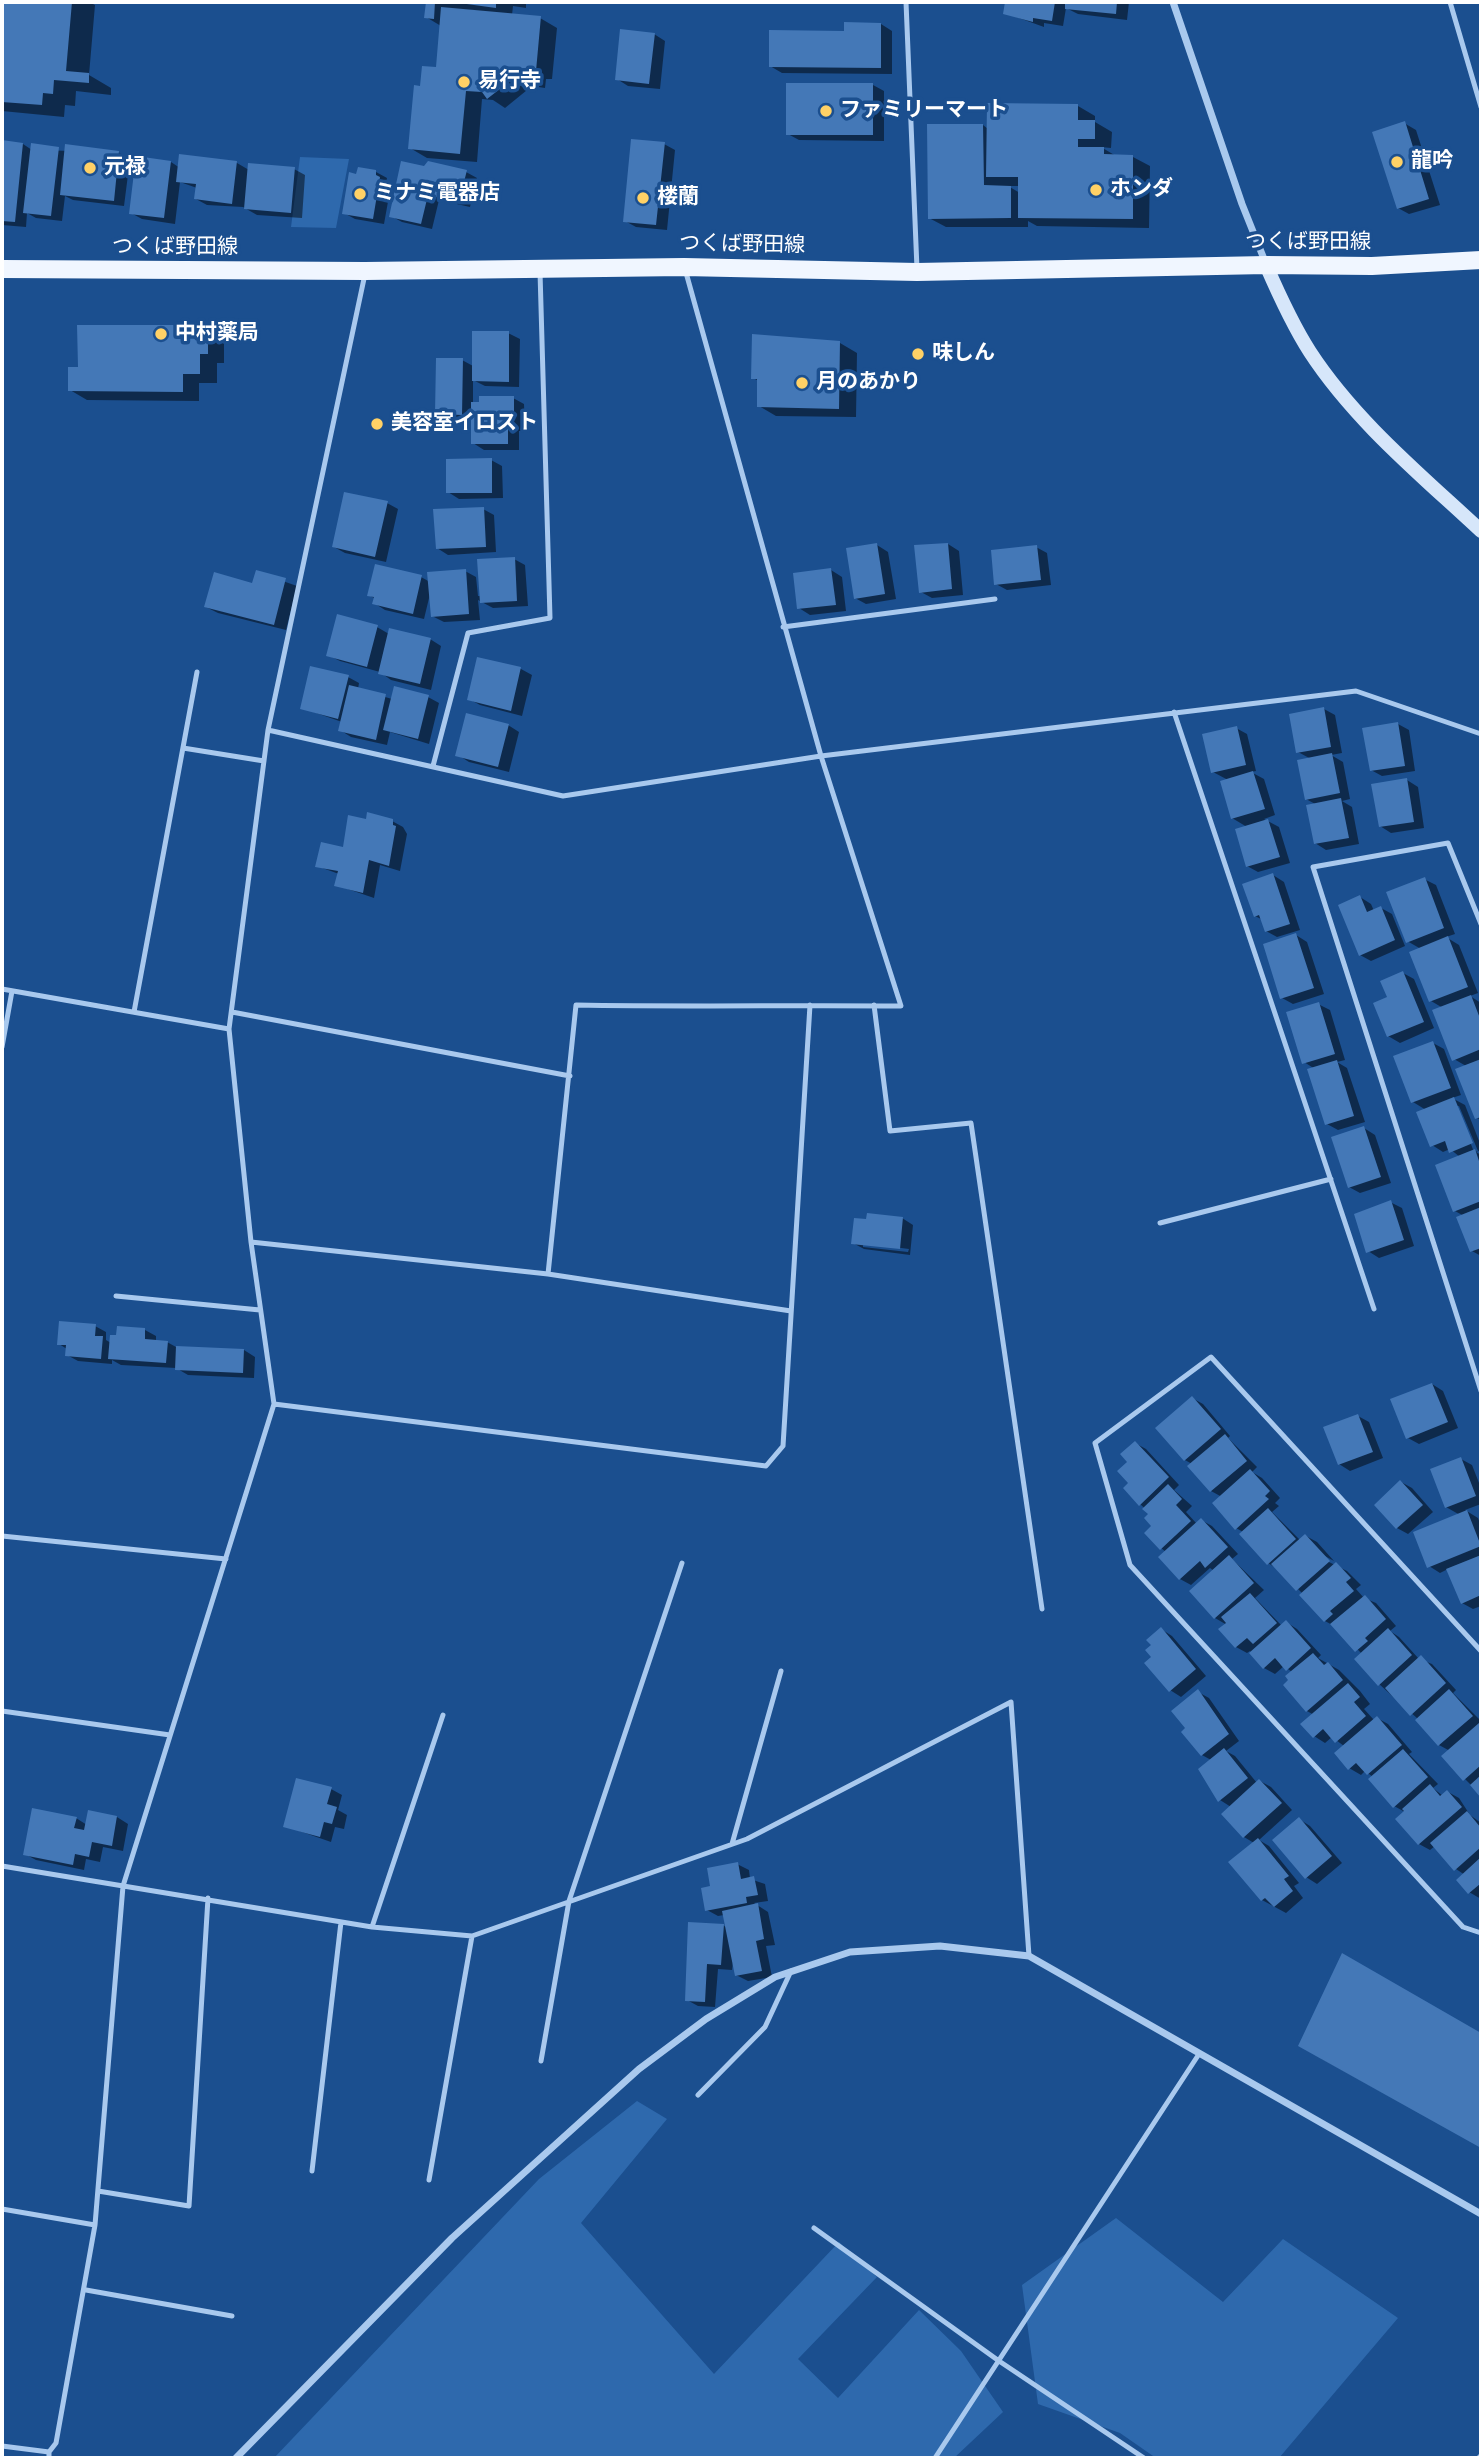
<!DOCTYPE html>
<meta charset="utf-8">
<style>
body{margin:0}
#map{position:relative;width:1483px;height:2460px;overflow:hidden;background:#1b4f8f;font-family:"Source Sans 3",sans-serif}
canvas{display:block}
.frame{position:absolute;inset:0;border:4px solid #fff;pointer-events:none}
</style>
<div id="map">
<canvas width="1483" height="2460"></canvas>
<div class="frame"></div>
</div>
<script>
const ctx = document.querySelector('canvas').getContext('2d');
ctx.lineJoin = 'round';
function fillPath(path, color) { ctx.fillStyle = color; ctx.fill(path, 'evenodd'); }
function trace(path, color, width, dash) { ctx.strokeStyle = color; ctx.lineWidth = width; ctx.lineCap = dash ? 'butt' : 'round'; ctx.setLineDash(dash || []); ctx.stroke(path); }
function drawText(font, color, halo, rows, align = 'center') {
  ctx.font = font + ' "Source Sans 3","Noto Sans JP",sans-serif'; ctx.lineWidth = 7; ctx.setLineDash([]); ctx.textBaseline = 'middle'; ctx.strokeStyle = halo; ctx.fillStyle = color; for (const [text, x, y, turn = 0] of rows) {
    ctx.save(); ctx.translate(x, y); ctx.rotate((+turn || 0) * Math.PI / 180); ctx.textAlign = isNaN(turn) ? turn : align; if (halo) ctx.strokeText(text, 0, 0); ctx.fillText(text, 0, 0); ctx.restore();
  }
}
fillPath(new Path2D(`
 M300,157l49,2 -13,69 -45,-1z
 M637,2101l30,18 -86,104 133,151 125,-132 38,35 -79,82 40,39 81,-88 42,41 42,61 -49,46h-680l265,-279z
 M1116,2218l107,84 60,-63 115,79 -119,140h-123l-36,-25 -82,-29 -16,-119z`), '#2e69ad');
fillPath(new Path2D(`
 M2,2h87l6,3 -6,70 22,13v7l-35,-4 -1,15 -10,-1 -1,12 -62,-6z
 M428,2h98v6l-13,-2 -1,9 28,3 17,10 -5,51h-6l-1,9 -13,-2 -27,22 -12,-8 -11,-1 -5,63 -50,-4 -17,-10 12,-60 15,-19 4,-43 -15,-9z
 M1006,2h123l-2,18 -49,-6 -12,-6 -3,18 -19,-3v4l-39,-14z
 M881,24l11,7v43l-110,-1 -12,-7 76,-34z
 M654,34l11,7 -5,48 -32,-3 -11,-7z
 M873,85l11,6v50l-85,-1 -11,-6z
 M1078,106l17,10v6l17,10 -1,16 -10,-1 15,9 17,1 17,9 -1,62 -112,-2 -9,-5v6h-82l-17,-9 54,-93 5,4zM1008,186h12v7z
 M1404,123l12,7 24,75 -31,9 -11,-6z
 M2,142l21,2 9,6 86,2 12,7 -6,47 -51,-6 -8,-4 -3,25 -26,-3 -9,-5 -1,14 -24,-2z
 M664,144l11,6 -8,80 -31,-3 -11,-6z
 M171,162l9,6 57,-5 12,7 45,-1 11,6 -3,43 -45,-3 -14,-8 -36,-2 -11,-6 1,-11 -17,-6 -5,42 -33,-5 -11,-6z
 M425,168l41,4 11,6 -7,29 -31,-7 -7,29 -30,-7 -11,-6z
 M376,172l11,6 -1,4 5,3 -7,39 -29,-5 -11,-6 14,-37z
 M207,327l17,10v26h-7v20h-18v18l-112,-1 -17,-10 9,-21z
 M508,333l12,6 -1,48 -34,-1 -12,-6v24l40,-6 11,6 1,27h-6v19h-35l-11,-7v-23h-25l-11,-7 25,-53 11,6z
 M754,336l86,7 17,10 -1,64 -80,-1 -17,-10v-25l-6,-3z
 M491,460l11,6 1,32 -44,1 -11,-7z
 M387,503l11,6 -12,53 -41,-9 -11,-6z
 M483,509l11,6 2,37 -48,3 -11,-7z
 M948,544l11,7 4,44 -31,3 -11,-6z
 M877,545l11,7 8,47 -30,5 -11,-6z
 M1036,547l11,6 4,32 -44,5 -11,-6z
 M514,559l11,6 3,41 -35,2 -15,-8 2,20 -36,2 -12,-6 -2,-22 -6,25 -39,-9 -11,-7 2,-4 -7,-4 52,-18 9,5 35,-11 11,6 2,19h3z
 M831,570l11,7 4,34 -36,4 -11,-7z
 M257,572l40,14 -11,44 -68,-17 -12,-6 48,-22z
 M377,627l12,7 41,5 11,7 -10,44 -40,-10 -11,-8 -40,-11 -12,-6z
 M478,659l43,10 11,6 -10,41 -42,-11 -11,-6z
 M348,677l11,6 -1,6 34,10 36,-2 11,6 -10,41 -39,-12 -3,13 -36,-8 -11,-7 2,-8 -40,-14z
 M1324,709l11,6 7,38 -11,2 12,7 7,37 -8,2 10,6 7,37 -33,6 -11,-7 2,-38 -11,-6 5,-40 -13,-7z
 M1398,724l11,6 6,41 -33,5 -11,-6z
 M508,725l11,7 -10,40 -40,-10 -11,-7z
 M1236,728l11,6 9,37 -5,1 13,7 11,36 -11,4 15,8 11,36 -32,9 -11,-6v-39l-15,-9 -4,-38 -15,-8z
 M1407,780l11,7 6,41 -33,5 -11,-7z
 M368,821h24l11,6 4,7 -7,37 -20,-6 -6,33 -38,-13 3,-11 -22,-8 28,-17z
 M1273,875l11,7 16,48 -23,7 -11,-6 -3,-11 -8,-4z
 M1424,879l12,6 19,49 -9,3 13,8 19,48 -8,3 11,7v117l-4,-2 -11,-52 -12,-7 -11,-51 -12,-7 -10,-52 -14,-8z
 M1360,897l11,7 3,7 7,-3 11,6 13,32 -34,15 -11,-6z
 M1296,935l11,7 17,52 -31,10 -11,-6z
 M1403,973l11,6 20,49 -34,15 -12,-7 1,-38z
 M1318,1004l12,6 15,50 -8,2 10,6 18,54 -27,8 -11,-6 -12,-55 -11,-7z
 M1433,1043l11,6 17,46 -9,3 13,7 16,41v4l-5,2 5,3v101l-9,-5 -8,-35 -9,-5 5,-54 -10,-8 -7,3 -11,-7 -6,-35 -13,-8zM1456,1106h3l19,45 -4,1z
 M1364,1128l11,7 16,48 -31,10 -11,-6z
 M1390,1202l12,6 12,38 -35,12 -11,-7z
 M902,1218l11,7 -3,30 -46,-6 -11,-6zM863,1243l46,6 -1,3 -45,-5z
 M95,1326l11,6v8l5,3 34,-13 11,6v5l11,1 9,5 68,3 11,7 -1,21 -66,-3 -12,-7 -55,-3 -9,-5v4l-34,-3 -11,-6v-6l-8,-5z
 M1432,1384l11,7 15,37 -39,16 -11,-6z
 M1192,1398l11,6 27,32 -2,2 29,29 -5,5 10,6 18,20 -5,5 4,3 -7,6 28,28 6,-4 11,6 17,19 -11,-6 -2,3 26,13 14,14 -5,4 8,9 12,5 20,23 -6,5 9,6 20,22 13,5 24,26 -3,3 28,28v74l-16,-16 -15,-28 -11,-6 -21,-26 -39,-35 -17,-30 -26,-27 -11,-6 -22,-27 -24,-24 -11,-7 -25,-31 -7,-4 -14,-31 -11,-6 -19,-27 -7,-4z
 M1358,1416l11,6 14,36 -33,13 -11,-7z
 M1135,1443l11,6 33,36 -5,5 18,16 -6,6 11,12 4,-4 11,6 26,28 -6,5 32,31 -9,8 27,28 4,-4 11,7 24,26 -3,3 21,12 21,21 10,13 -6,5 10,11 3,-2 11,6 24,28 -3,2 29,30 -5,4 10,8 5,-4 11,6 11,17 11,8v76l-12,-7 -4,-17 -9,-6 -21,-23 -5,4 -11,-6 -14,-32 -11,-6 -21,-29 -8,-6 -4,4 -12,-7 -5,-22 -12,-9 -7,6 -11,-7v-21l-7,-4 -17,-30 2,-9 -8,-6 -9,8 -11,-6 -14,-17 -3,2 -11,-6 -9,-22 -12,-7 -1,-47 -4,-3 -19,17 -11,-6 -20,-22 6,-5 -5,-4 -10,-34 -11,-10 -10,-21 -1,-21z
 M1461,1459l11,6 9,23v16l-16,6 13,8 3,8v80l-8,3 -11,-6 -14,-34 -8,4 -11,-7 31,-51 -14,-8z
 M1401,1482l11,6 21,24 -25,22 -11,-6 -20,-23z
 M1161,1629l11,7 34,40 -25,21 -11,-7 -17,-33v-12z
 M1198,1692l11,6 30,43 -13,10 9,5 22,27 3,-2 11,6 21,23 -33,30 10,6 30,37 -5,3 9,12 -17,15 -24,-13 -8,-57 -10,-6 -13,-30 -11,-7 -9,-40 -9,-5 -18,-23 4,-3z
 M331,1789l11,6 -4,15 9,5 -3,14 -9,-2 -4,15 -46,-16z
 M117,1817l11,7 -5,27 -20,-4 -3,15 -14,-3 -2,11 -48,-10 -11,-6 51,-36 11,7z
 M1299,1819l11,7 32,37 -25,21 -11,-7z
 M737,1864l12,6 1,9 15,5 3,17 -14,2 14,9 7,33 -9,1 6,31 -24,4 -12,-6 -3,-13 -1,8 -14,-1 -3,38 -17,-1 -11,-6 36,-75 4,3 -3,-13 -6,1 -11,-6 5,-22z
 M1343,1956l138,79v112l-159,-88z`), '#0007');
fillPath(new Path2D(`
 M2,2h70l-6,69 23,2v10l-35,-3 -1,14 -10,-1 -1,12 -40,-3z
 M426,2h9l-1,17 -10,-1z
 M452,2h44v6z
 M1005,2h50l-3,19 -19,-3v4l-30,-8z
 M1065,2h52l-1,12 -51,-5z
 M441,7l100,9 -5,55 -7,-1 -1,9 -14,-1 -27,21 -5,-7 -16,-1 -6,63 -52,-5 6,-64 6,1 2,-20 14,1z
 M844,22l37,1v45l-112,-1v-37l75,1z
 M620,29l35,4 -6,51 -34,-4z
 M786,83h87v52h-87z
 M987,103l91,1v16h17v19h-17v8h26v7l29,1v64l-115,-1v-41h-32z
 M1405,121l24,78 -32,10 -25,-77z
 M927,124h56l1,61 27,1v32l-83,1z
 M631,139l34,3 -9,83 -33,-3z
 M2,140l21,3 -8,79 -13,-1z
 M31,143l28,4 -8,69 -28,-3z
 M65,144l54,7 -5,50 -54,-6z
 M179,154l58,7 -5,43 -38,-5 2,-15 -20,-2z
 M136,156l35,5 -7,57 -35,-4z
 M401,161l23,5 4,-5 39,9 -8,32 -31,-7 -7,29 -32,-7z
 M248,163l47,4 -4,46 -47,-4z
 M358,167l18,3v5l4,2 -7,42 -31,-5 7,-42 7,2z
 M77,325h131v29h-8v20h-17v18l-115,-1v-24h10z
 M472,331h37v51l-37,-1z
 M752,334l88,7 -1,68 -82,-2v-28h-6z
 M436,358h27l-1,57 -27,-1z
 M479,396h35v30h-6v18h-37v-42h8z
 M492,458v35h-46v-34z
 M344,492l44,9 -13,56 -43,-10z
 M484,507l2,40 -50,2 -3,-40z
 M877,543l8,51 -31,5 -8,-51z
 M948,543l4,46 -33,4 -5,-48z
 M1037,545l4,35 -47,5 -3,-35z
 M515,557l2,44 -37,2 -3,-44z
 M375,564l47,11 -9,39 -41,-10 2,-7 -7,-1z
 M831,568l5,37 -39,4 -4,-36z
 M466,569l3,45 -38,3 -4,-45z
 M256,570l30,8 -12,47 -70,-18 10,-35 38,11z
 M337,614l41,11 -11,42 -41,-11z
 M389,628l42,10 -11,46 -42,-10z
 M477,657l44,10 -10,44 -44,-11z
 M310,666l39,9 -11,44 -38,-10z
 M349,685l37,9 -10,46 -38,-9z
 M394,686l35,9 -11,44 -35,-9z
 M1324,707l7,40 -35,6 -7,-39z
 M466,713l43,11 -11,43 -43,-11z
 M1398,722l7,44 -35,5 -8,-43z
 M1237,726l9,39 -35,8 -9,-39z
 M1332,753l8,40 -35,7 -8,-40z
 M1253,771l12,38 -34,10 -11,-38z
 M1407,778l7,44 -35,5 -8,-43z
 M1341,798l8,40 -35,6 -8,-39z
 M367,812l26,7v6l3,1 -7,40 -20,-6 -6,33 -29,-7 4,-15 -23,-4 6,-25 22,5 5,-32 18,4z
 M1268,819l12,38 -34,10 -11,-38z
 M1273,873l17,51 -25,8 -6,-17 -5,2 -12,-33z
 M1425,877l19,51 -38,15 -20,-51z
 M1360,895l7,17 14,-6 14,34 -36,16 -21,-51z
 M1296,933l18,55 -34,11 -17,-55z
 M1448,936l20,51 -39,15 -20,-50z
 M1403,971l21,51 -37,15 -14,-34 14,-6 -7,-16z
 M1471,995l10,26v28l-29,12 -20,-51z
 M1319,1002l16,52 -33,10 -16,-52z
 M1433,1041l18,47 -40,15 -18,-47z
 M1481,1059v58l-6,2 -20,-50z
 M1337,1060l17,56 -29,9 -18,-56z
 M1454,1097l19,46 -24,10 -4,-12 -15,6 -14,-35z
 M1364,1126l17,51 -33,11 -17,-51z
 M1475,1149l6,18v34l-28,11 -18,-47z
 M1391,1200l13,40 -38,13 -12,-39z
 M1481,1207v41l-11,4 -14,-35z
 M867,1213l36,4 -3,32 -49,-5 3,-26 12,1z
 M59,1321l37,3 -1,12h8l-2,23 -36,-3 1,-11h-9z
 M117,1326l28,2v11l23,2 -2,22 -58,-4 2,-24h6z
 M176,1346l68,3 -1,24 -68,-3z
 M1432,1383l16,39 -42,17 -16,-40z
 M1192,1396l29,33 -37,32 -29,-33z
 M1358,1414l15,38 -35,13 -15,-38z
 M1225,1434l22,27 -37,31 -23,-26z
 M1135,1441l34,36 -30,29 -16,-18 5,-5 -11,-12 10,-9 -7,-8z
 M1461,1457l15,39 -31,12 -15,-39z
 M1250,1469l20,22 -5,5 4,3 -34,31 -23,-27z
 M1400,1480l23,25 -27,24 -22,-24z
 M1168,1484l14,15 -6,6 15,16 -31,29 -16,-17 7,-7 -7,-8 4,-4 -6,-5z
 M1268,1508l28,31 -29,26 -28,-31z
 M1467,1510l14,36 -54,22 -14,-36z
 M1201,1518l27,29 -23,21 -5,-7 -21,19 -21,-23z
 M1305,1534l25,27 -34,30 -25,-27z
 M1229,1555l25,28 -40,36 -25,-28z
 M1481,1555v40l-20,9 -15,-35z
 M1336,1562l15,16 -5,4 8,9 -24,20 3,3 -9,8 -25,-27z
 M1250,1593l27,30 -24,21 -6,-6 -12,10 -17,-19 8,-6 -5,-6z
 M1365,1595l21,24 -21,19 3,3 -13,11 -25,-28z
 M1286,1620l25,28 -25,23 -11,-13 -12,11 -14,-16z
 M1161,1627l35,42 -27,23 -25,-29 7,-6 -6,-7 6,-5 -5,-5z
 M1388,1628l24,27 -34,31 -24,-27z
 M1313,1653l11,12 4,-3 15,18 -37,32 -23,-27 5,-5 -3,-4z
 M1421,1655l25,28 -36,33 -25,-28z
 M1348,1683l12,14 -6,5 12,14 -31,27 -12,-14 -10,9 -13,-14z
 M1198,1689l31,45 -28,22 -20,-24 4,-4 -14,-17z
 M1449,1689l24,27 -35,30 -23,-26z
 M1377,1716l25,29 -35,30 -11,-12 -8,7 -14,-17z
 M1479,1723l2,42 -18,16 -22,-25z
 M1224,1748l24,30 -30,24 -20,-33z
 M1403,1749l25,28 -35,31 -25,-29z
 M1481,1775v23l-11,-13z
 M296,1778l36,9 -5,17 10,3 -5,17 -8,-2 -4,15 -37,-10z
 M1259,1779l23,24 -39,35 -22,-24z
 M1430,1784l10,12 7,-6 15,17 -44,38 -23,-26 9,-8 -2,-2z
 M32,1808l45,9 -3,11 10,2 4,-20 29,6 -5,30 -20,-4 -3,15 -14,-3 -2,11 -50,-10z
 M1467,1811l14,17v19l-27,24 -24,-28z
 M1299,1817l33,39 -27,23 -33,-39z
 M1258,1838l31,38 -5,3 9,12 -19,16 -9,-9 -4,3 -33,-39z
 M1481,1857v29l-1,-2 -12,10 -12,-14z
 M738,1862l3,17 13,-3 4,19 -12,2 1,6 -42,8 -4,-23 9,-2 -3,-18z
 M758,1903l6,36 -8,2 6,30 -27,5 -13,-65z
 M688,1922l36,2 -3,41 -14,-1 -2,38 -20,-1z
 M1342,1953l139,80v115l-183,-102z`), '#4478b7');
trace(new Path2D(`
 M906,2l11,267
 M1450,2l31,105
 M783,627l212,-28
 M1174,712l200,597
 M268,730l295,66 258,-40 535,-65 125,43
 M183,748l81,13
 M433,766l35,-133 82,-15 -10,-346
 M1481,924l-33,-81 -135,24 168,524
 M2,989l227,40
 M874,1005l16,126 81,-8 71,486
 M134,1012l63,-340
 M232,1012l338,64
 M2,1047l10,-56
 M1160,1223l171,-44
 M251,1242l297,32 243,37
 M548,1274l28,-269c109,2 216,0 325,1l-80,-250 -136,-487
 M116,1296l144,14
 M274,1404l492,62 17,-20 27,-441
 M2,1536l224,23
 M1481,1651l-270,-294 -116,86 35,122 333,362 18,6
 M2,1711l168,24
 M732,1844l49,-173
 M2,1866l370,61 100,9 275,-97 264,-137 18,254
 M372,1927l71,-212
 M541,2061l28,-160 113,-338
 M698,2095l67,-68 26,-56
 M312,2171l29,-249
 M429,2180l43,-244
 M98,2191l91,15 19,-308
 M2,2209l93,16
 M814,2228l185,133 145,97
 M86,2290l146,26
 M2,2446l47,6
 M49,2458v-6l7,-9 39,-218 28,-339 151,-482 -23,-162 -22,-213 39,-299 97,-456
 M935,2458l264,-404`), '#a9c9ee', 5);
trace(new Path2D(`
 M1173,2l69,202 24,60
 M236,2458l216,-220 187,-169 67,-50 69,-42 75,-25 90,-6 89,10 452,258
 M1480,2458l1,-1`), '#a9c9ee', 7);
trace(new Path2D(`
 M1266,265c13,30 26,59 44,87 45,69 111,123 171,179`), '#d6e6fa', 14);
trace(new Path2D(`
 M2,269l363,2 319,-4 233,5 349,-7 106,1 109,-6`), '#f0f6ff', 18);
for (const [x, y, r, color] of [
 [464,82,7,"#ffd166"],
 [826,111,7,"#ffd166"],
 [1397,162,7,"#ffd166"],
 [90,168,7,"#ffd166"],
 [1096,190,7,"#ffd166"],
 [360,194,7,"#ffd166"],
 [643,198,7,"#ffd166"],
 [161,334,7,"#ffd166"],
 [918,354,7,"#ffd166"],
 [802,383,7,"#ffd166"],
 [377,424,7,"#ffd166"]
]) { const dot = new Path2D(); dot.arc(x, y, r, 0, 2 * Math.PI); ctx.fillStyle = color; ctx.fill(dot); trace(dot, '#1b4f8f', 2.5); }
drawText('bold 21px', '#fff', '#1b4f8f', [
 ["易行寺",478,82],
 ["ファミリーマート",840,111],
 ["龍吟",1411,162],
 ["元禄",104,168],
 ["ホンダ",1110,190],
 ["ミナミ電器店",374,194],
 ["楼蘭",657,198],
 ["中村薬局",175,334],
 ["味しん",932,354],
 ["月のあかり",816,383],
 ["美容室イロスト",391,424]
], 'left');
drawText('21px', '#fff', '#1b4f8f', [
 ["つくば野田線",1308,243],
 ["つくば野田線",742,246,1],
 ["つくば野田線",175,248]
]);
</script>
